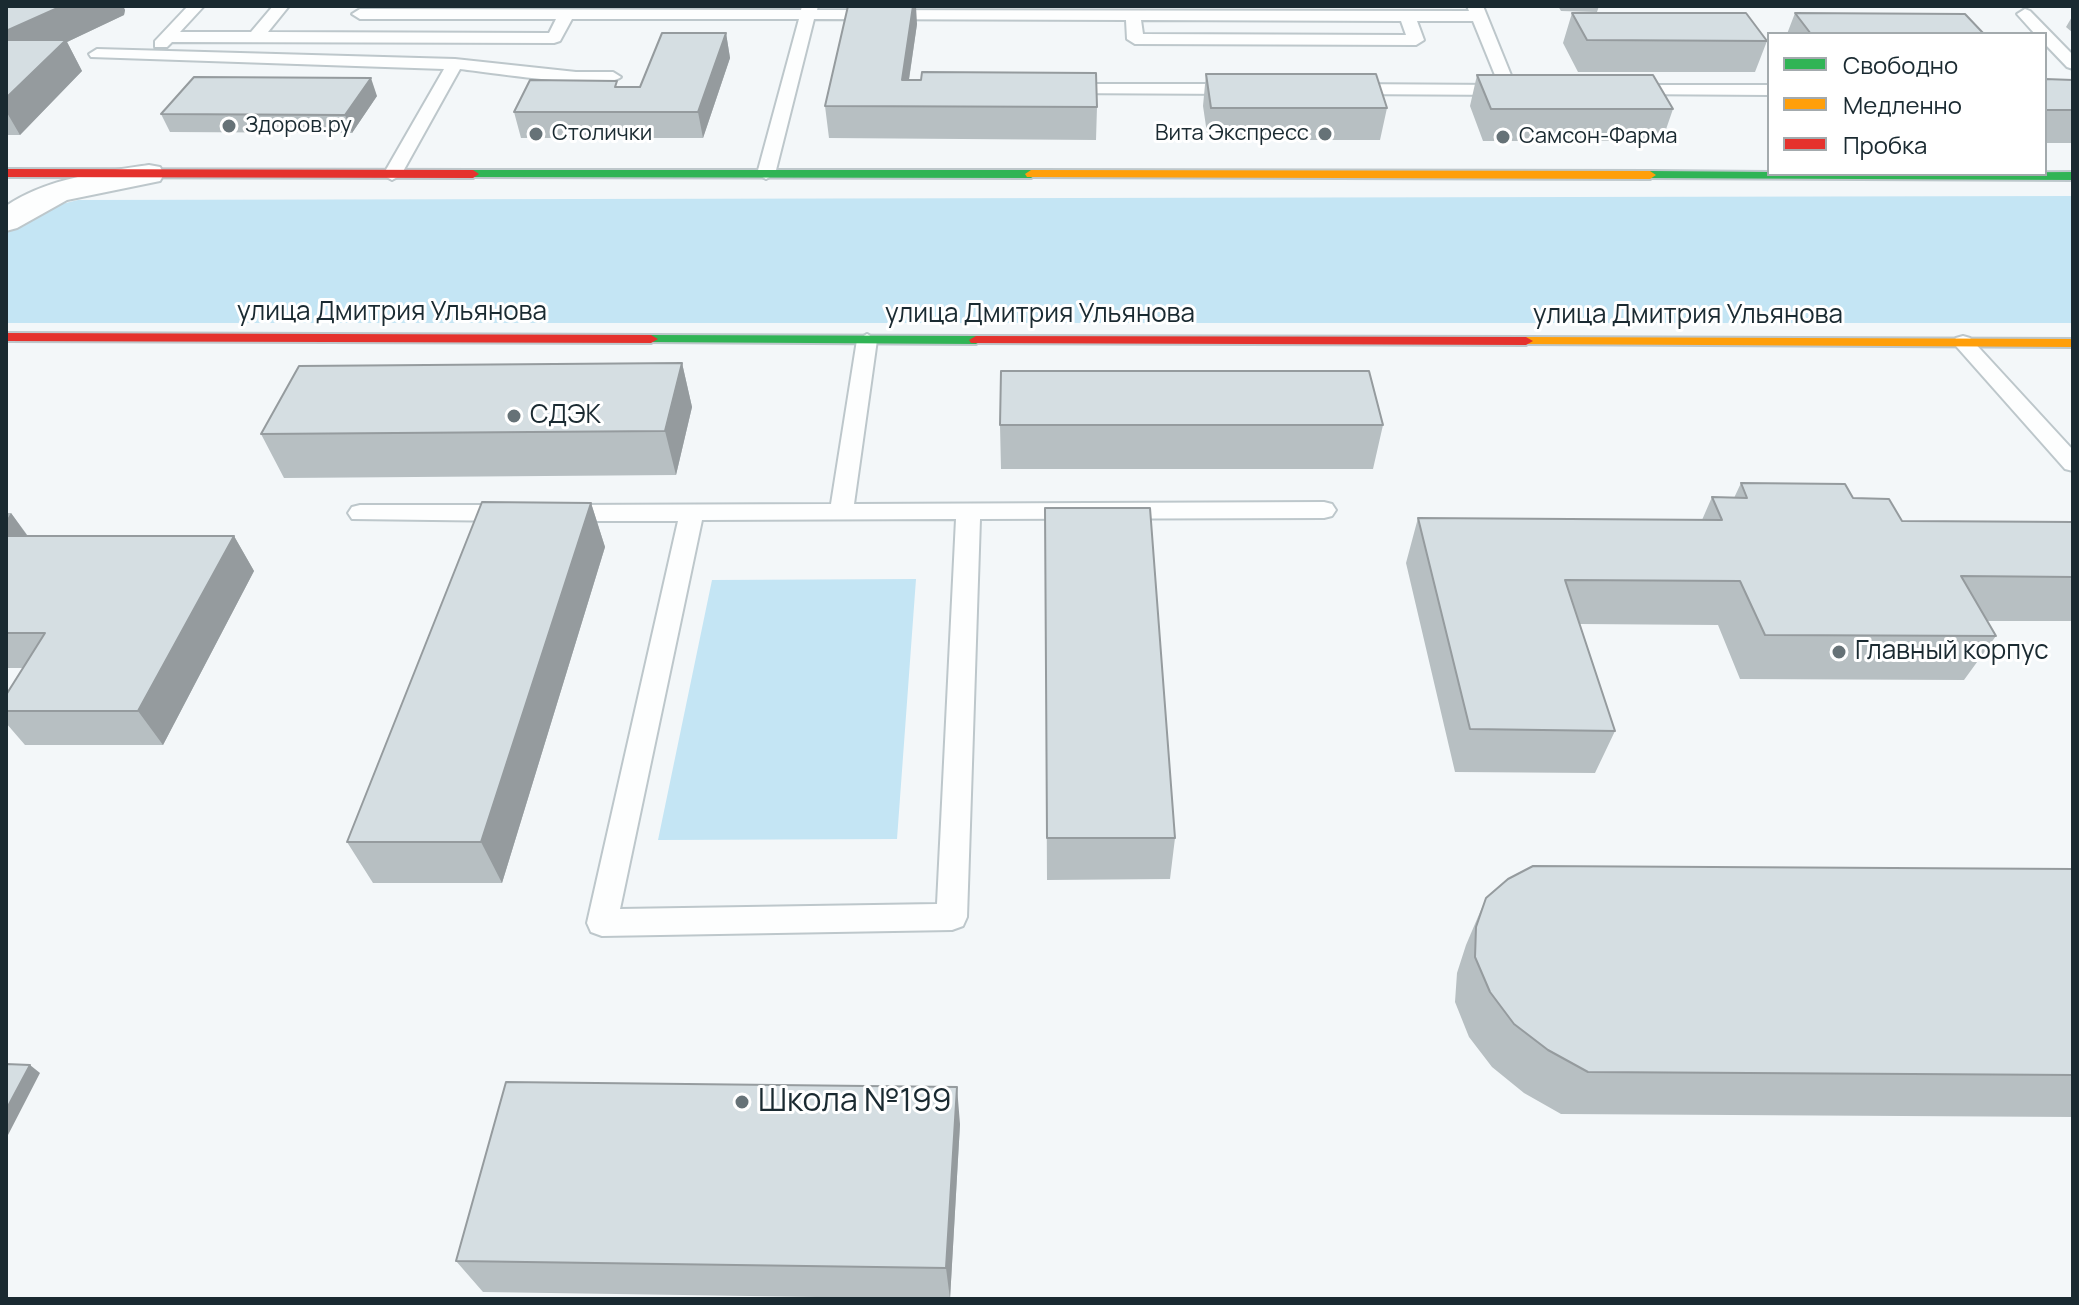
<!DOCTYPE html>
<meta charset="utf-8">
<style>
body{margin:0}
#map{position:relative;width:2079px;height:1305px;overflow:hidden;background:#f3f7f9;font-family:Manrope,sans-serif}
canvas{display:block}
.frame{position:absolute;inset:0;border:8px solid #1a2a31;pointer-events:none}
.legend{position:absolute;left:1767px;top:32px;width:280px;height:144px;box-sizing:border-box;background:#fff;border:2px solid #a3aaad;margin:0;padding:10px 14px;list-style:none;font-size:24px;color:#1a2a31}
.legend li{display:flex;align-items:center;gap:16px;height:40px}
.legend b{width:40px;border:2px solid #a3aaad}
</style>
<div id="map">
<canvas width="2079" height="1305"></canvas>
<div class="frame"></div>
<ul class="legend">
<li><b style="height:10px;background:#30b455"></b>Свободно</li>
<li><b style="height:10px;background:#ff9f0a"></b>Медленно</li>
<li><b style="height:10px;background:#e5322d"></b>Пробка</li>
</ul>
</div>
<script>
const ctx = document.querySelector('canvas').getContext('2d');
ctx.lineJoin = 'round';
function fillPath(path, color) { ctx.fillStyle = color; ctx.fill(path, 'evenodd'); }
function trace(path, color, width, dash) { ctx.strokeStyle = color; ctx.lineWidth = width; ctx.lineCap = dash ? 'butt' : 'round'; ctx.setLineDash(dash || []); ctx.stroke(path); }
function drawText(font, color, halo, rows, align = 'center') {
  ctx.font = font + ' Manrope,sans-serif'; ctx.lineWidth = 6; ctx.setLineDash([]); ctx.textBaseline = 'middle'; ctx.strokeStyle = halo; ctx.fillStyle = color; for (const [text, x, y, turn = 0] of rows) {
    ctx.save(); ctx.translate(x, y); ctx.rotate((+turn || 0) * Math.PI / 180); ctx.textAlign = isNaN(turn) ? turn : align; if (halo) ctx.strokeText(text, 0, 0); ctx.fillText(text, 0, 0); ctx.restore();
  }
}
fillPath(new Path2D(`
 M2073,196v127h-2067v-89l23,-22 49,-12z
 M916,579l-19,260 -239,1 54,-260z`), '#c4e5f4');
const lane = new Path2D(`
 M188,6h16l-24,26h71l22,-26h16l-21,26 281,1 7,-14h-196l-8,-5 8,-5 441,1 1,-4h16l-1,4 652,1 -2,-5h16l34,84 -8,5 -164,-1 -8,-5 8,-5 154,1 -26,-64h-56l7,19 -8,5 -281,-1 -8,-5 -1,-19 -312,-1 -39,155 -9,5 -9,-5 42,-155h-227l-12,22 -6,2 -382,-1 -5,5h-12v-6zM1141,20l260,1 5,14 -263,-1z
 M2025,9l5,2 43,44v14l-6,-2 -22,-23v-10h-10l-18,-20z
 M97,49l358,10 121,13h37l8,5c-15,14 -134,-5 -161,-8l-59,106 -9,5 -9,-5 61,-106 -353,-12 -2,-3z
 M1061,84h176l8,5 -8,5 -182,-1 -2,-4z
 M1629,85h140v10l-146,-1 -2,-4z
 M867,334l10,6 -23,164 470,-2 8,2 4,6 -4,6 -8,2 -344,1 -13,398 -4,9 -11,4 -350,6 -11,-4 -4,-9 91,-402h-118l-8,-2 -4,-6 4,-6 8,-2 271,-1 26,-164zM956,519l-19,385 -317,5 82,-389z
 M1963,336l7,2 103,112v21l-8,-2 -109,-123 -3,-4 3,-4z
 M360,505h153l8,2 4,6 -4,6 -8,2 -161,-2 -4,-6 4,-6z`);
const street = new Path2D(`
 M149,165l11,2 4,7 -4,7 -93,19 -50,28 -11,3v-25c41,-28 95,-34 143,-41z`);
const fast = new Path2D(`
 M473,170h558l6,4 -6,4 -562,-1 -2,-3z
 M1650,171l119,1v2l304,-2v8l-427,-2v-6z
 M651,335l325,1 7,4 -7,4 -330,-2 -2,-3z`);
const slow = new Path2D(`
 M1031,170l619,1 6,4 -6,4 -623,-2 -2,-3z
 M1526,337l547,2v8l-552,-3 -2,-3z`);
const jam = new Path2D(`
 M6,169l467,1 6,4 -6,4 -467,-1z
 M6,333l645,2 7,4 -7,4 -645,-2z
 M976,336l550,1 7,4 -7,4 -555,-2 -2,-3z`);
trace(lane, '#bdc7cb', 4);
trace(street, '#bdc7cb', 4);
trace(fast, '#bdc7cb', 4);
trace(slow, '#bdc7cb', 4);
trace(jam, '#bdc7cb', 4);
fillPath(lane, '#fdfefe');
fillPath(street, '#fdfefe');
fillPath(fast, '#30b455');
fillPath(slow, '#ff9f0a');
fillPath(jam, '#e5322d');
fillPath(new Path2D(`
 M6,6h117l2,4 -1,5 -57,27 15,29 -62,64h-14z
 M1558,6h41l-2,6 -36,-1z
 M1572,13l195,28 -12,31h-177l-15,-29z
 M1795,13l189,21h-197z
 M2073,15v18l-7,-6z
 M917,24l-8,56 188,27 -1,33 -267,-2 -4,-32z
 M726,33l4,25 -27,80h-182l-7,-26 105,-25h21z
 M1206,74l181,34 -7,32h-172l-5,-34z
 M1477,75l196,34 -11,32h-179l-13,-35z
 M2045,79l28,1v63h-28z
 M377,96l-25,37 -182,-1 -9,-18z
 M682,363l10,44 -16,68 -392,3 -23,-44z
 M1000,425h383l-10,44h-372z
 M1741,483l112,15 49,23 171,1v99h-86l9,15 -32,44 -224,-1 -22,-54 -138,-1 35,107 -20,42 -140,-1 -49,-209 12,-45 284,2 10,-23 22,1z
 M591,503l14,44 -103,336h-129l-26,-41z
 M1045,508l130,330 -5,41 -123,1z
 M6,513h5l17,23h206l20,35 -91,174h-138l-19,-22v-28l17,-27h-17z
 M2073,869v248l-512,-3 -37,-21 -32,-26 -23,-30 -14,-35 2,-29 9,-28 20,-47z
 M960,1124l-10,175 -467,-7 -27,-31z`), '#b7bfc2');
fillPath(new Path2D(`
 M62,6h61l2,4 -1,5 -57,27 15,29 -62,64 -14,-24v-80z
 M913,6h3l1,18 -12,82 -3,-26z
 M726,33l4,25 -27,80 -5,-26z
 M371,78l6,18 -25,37 -7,-18z
 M682,363l10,44 -16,68 -11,-44z
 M591,503l14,44 -103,336 -21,-41z
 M11,513l25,35 -30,3v-30z
 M234,536l20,35 -91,174 -25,-34z
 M30,1065l10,8 -32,62 -2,-2v-23z
 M957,1087l3,37 -10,175 -4,-31z`), '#959b9e');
const building = new Path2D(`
 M6,6h56l-56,25z
 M848,6h65l-11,74h19l1,-8 174,1 1,34 -272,-1z
 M1572,13h174l21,28 -180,-1z
 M1795,13l170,1 19,20h-173z
 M662,33h64l-28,79h-184l16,-32 87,1 -2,6h25z
 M6,40h60l-60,58z
 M1206,74h170l11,34h-176z
 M1477,75h176l20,34h-182z
 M194,77l177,1 -26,37 -184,-1z
 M2045,79l28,1v30h-28z
 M682,363l-17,68 -404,3 38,-68z
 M1001,371h368l14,54h-383z
 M1741,483l104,1 8,14 36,1 13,22 171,1v55l-112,-1 35,60 -231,-1 -25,-54 -175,-1 50,151 -145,-2 -52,-211 304,2 -10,-23 35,1z
 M482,502l109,1 -110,339h-134z
 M1045,508h105l25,330h-128z
 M6,536h228l-96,175h-132v-16l39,-62h-39z
 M1533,866l540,3v206l-485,-3 -40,-22 -34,-26 -24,-32 -15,-35 1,-30 10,-29 22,-19z
 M6,1064l24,1 -24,45z
 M506,1082l451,5 -11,181 -490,-7z`);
fillPath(building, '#d5dee2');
trace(building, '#959b9e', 2);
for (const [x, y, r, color] of [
 [229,126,8,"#667277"],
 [536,134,8,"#667277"],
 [1325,134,8,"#667277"],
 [1503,137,8,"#667277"],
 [514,416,8,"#667277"],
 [1839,652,8,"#667277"],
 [742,1102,8,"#667277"]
]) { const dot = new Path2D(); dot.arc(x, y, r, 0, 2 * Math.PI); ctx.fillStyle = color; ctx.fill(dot); trace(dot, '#fff', 3); }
drawText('22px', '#1a2a31', '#fff', [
 ["Здоров.ру",245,126],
 ["Столички",552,134],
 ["Вита Экспресс",1309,134,"right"],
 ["Самсон-Фарма",1519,137]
], 'left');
drawText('26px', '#1a2a31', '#fff', [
 ["улица Дмитрия Ульянова",392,313],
 ["улица Дмитрия Ульянова",1040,315],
 ["улица Дмитрия Ульянова",1688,316]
]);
drawText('26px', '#1a2a31', '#fff', [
 ["СДЭК",530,416],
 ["Главный корпус",1855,652]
], 'left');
drawText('32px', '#1a2a31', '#fff', [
 ["Школа №199",758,1102]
], 'left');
</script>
